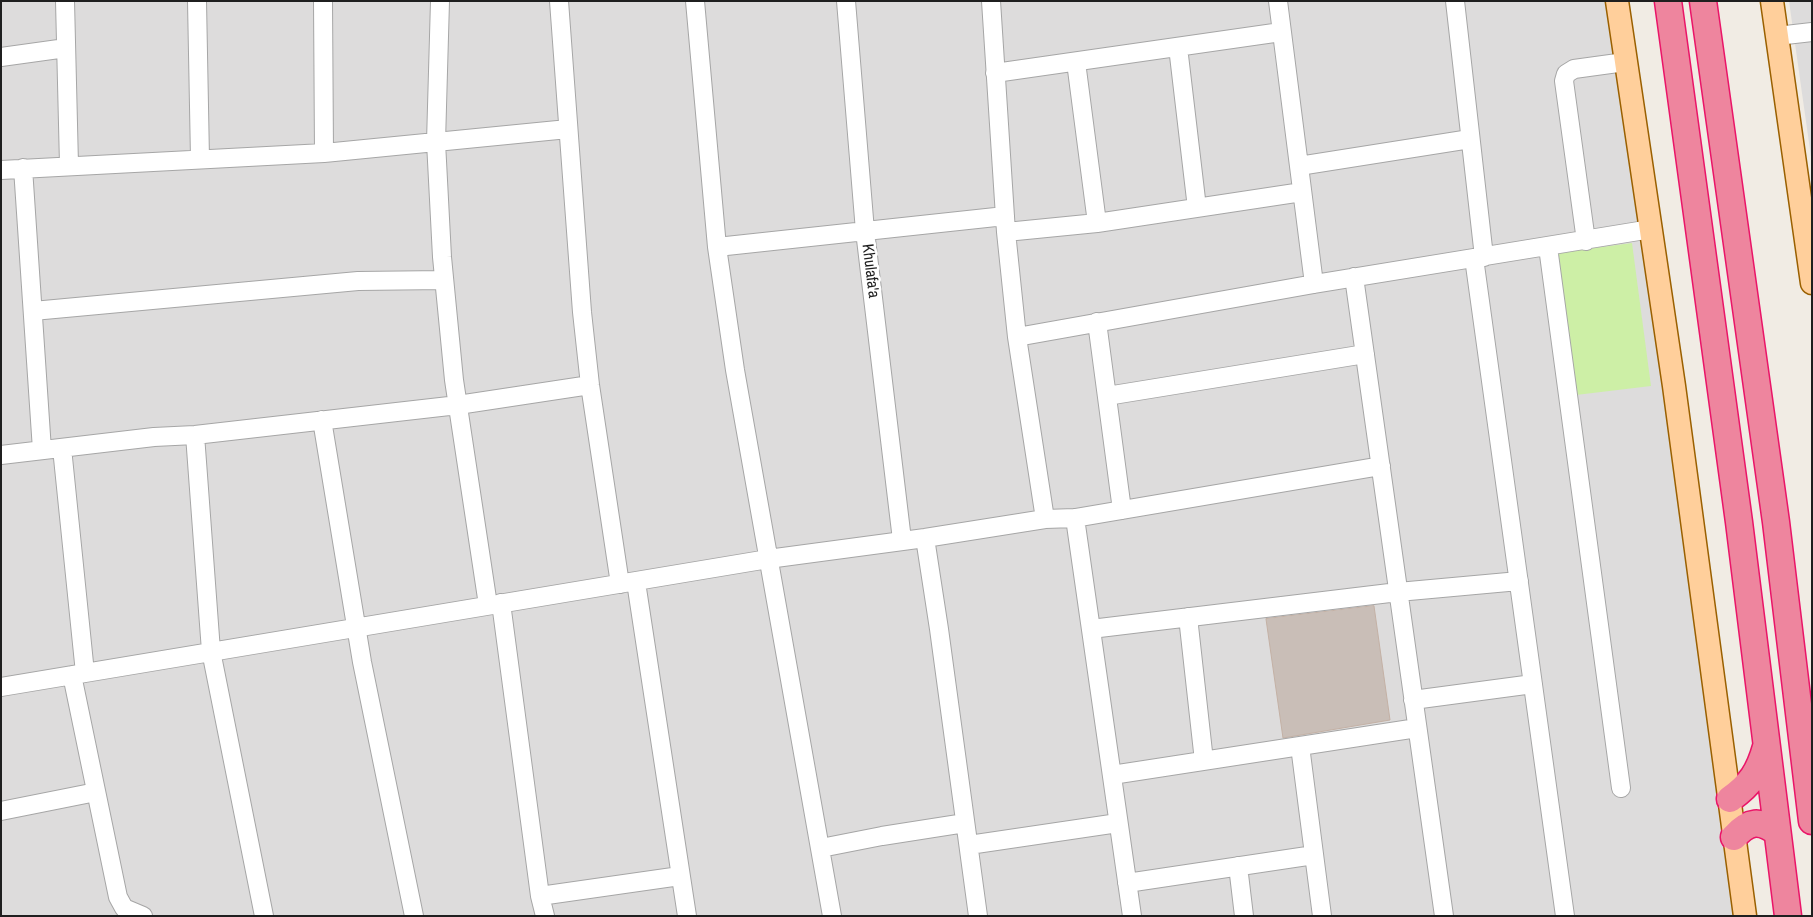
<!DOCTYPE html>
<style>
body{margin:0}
#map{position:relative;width:1813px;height:917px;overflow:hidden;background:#f1ece4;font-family:"Archivo Narrow",sans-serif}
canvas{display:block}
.frame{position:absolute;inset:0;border:2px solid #1f1f1f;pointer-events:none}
</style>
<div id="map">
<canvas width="1813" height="917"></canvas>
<div class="frame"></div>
</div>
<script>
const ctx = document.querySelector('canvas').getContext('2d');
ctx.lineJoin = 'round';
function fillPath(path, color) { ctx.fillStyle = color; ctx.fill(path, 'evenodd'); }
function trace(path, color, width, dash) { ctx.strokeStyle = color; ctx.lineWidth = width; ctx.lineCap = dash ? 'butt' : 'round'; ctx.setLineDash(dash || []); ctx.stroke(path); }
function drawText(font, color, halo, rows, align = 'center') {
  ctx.font = font + ' "Archivo Narrow",sans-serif'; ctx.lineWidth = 5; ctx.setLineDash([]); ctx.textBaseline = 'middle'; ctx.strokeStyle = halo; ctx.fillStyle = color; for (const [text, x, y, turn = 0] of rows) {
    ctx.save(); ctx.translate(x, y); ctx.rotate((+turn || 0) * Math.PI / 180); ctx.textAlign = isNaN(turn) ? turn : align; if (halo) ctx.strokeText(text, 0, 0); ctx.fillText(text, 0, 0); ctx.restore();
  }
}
fillPath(new Path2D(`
 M1,1h1616l123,915h-1739z
 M1789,1h23v163z`), '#dddcdc');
fillPath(new Path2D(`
 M1632,243l19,143 -75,9 -20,-142z`), '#cdefa6');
const building = new Path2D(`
 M1374,606l16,114 -107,18 -17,-119z`);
fillPath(building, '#c9beb7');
trace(building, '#c4b1a5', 1);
const minor = new Path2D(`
 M65,1l4,164
 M197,1l3,158
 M323,1l1,152
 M440,1l-4,141 6,115 12,123 34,225
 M559,1l23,311 8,73 30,199
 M695,1l22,246 18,123 97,546
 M846,1l19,230 37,309
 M991,1l15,231 11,105 28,182
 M1278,1l36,283
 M1455,1l29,256
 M1777,36l35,-4
 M1178,47l19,161
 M1,57l65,-9
 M1076,62l21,161
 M995,73l286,-41
 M1299,166l171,-27
 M23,168l19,282
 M1,170l323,-17 244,-24
 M1006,232l91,-9 205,-31
 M1586,241l-22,-160 2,-7 8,-5 51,-7
 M717,247l288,-31
 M1548,247l73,541
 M1474,258l91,658
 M1354,277l90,639
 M33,311l325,-30 86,-1
 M1097,322l25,188
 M1017,337l297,-53 337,-55
 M1107,396l258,-42
 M322,420l40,242 52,254
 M195,435l16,216 53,265
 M62,448l23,225
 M1,455l153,-18 41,-2 263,-30 132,-20
 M1075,518l57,398
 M925,538l14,91 39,287
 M636,582l51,334
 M501,603l39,293 5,20
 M1188,617l16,144
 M1091,629l307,-37 121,-11
 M72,675l46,222 6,11 19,8
 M1,687l767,-128 157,-21 120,-19 30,-1 306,-52
 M1413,700l120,-16
 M1300,746l22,170
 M1112,775l305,-47
 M1,811l95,-19
 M969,845l149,-22
 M821,848l61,-12 83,-13
 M1238,866l6,50
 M1127,883l187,-28
 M540,896l140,-20`);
const major = new Path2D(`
 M1617,1l57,385 71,530
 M1772,1l40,282`);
const highway = new Path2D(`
 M1668,1l71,521 49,394
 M1703,1l73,521 36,299
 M1730,799c21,-15 29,-27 36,-52
 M1734,837c15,-17 26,-17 43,-5`);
trace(minor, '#a6a6a6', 20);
trace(major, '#9a6000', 25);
trace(highway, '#ea1568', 29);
trace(minor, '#fff', 18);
trace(major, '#ffcf9b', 22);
trace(highway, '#ee859e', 26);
drawText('16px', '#1f1f1f', '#fff', [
 ["Khulafa'a",870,271,83]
]);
</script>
